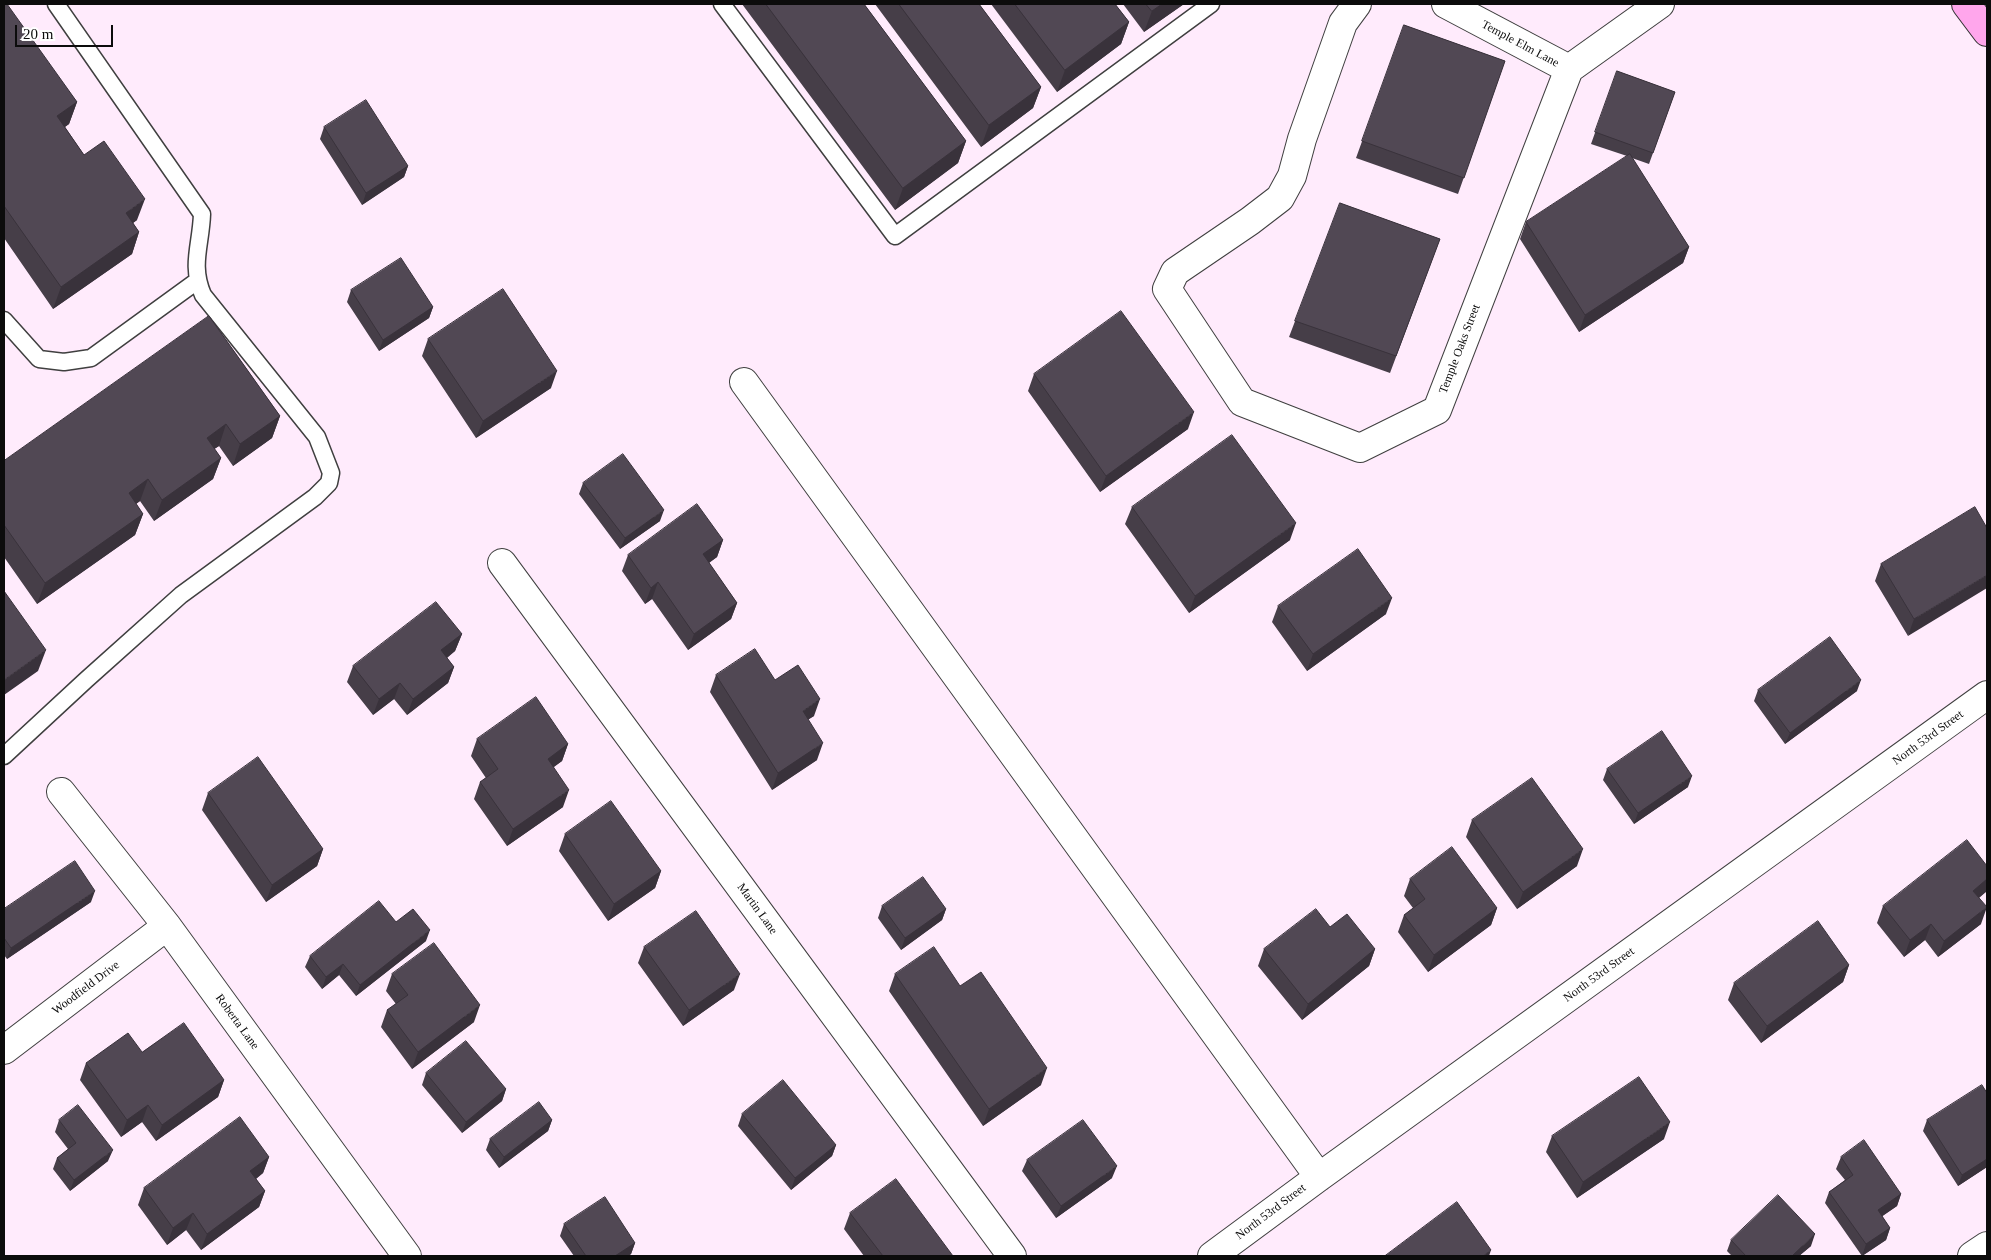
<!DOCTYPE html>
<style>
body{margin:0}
#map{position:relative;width:1991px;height:1260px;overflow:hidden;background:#ffebfc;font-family:Georgia,serif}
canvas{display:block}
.frame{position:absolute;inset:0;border:5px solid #0c0c0c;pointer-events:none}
.scale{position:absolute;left:15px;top:25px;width:98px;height:22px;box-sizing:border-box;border:2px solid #0c0c0c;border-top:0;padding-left:6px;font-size:15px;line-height:18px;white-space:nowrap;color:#0c0c0c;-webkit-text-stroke:4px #fff;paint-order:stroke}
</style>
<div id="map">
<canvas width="1991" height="1260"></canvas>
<div class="frame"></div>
<div class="scale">20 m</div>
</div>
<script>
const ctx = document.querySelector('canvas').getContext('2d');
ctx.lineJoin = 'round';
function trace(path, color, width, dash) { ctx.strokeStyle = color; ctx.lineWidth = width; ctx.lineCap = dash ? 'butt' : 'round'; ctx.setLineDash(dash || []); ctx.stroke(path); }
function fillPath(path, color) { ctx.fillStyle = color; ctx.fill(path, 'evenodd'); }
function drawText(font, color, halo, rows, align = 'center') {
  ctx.font = font + ' Georgia,serif'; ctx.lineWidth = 5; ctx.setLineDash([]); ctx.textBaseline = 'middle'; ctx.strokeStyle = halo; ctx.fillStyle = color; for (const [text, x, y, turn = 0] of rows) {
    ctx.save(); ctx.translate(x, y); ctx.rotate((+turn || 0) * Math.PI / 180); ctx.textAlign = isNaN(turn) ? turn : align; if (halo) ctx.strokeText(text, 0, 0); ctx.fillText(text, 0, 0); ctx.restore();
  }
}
const lane = new Path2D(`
 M722,4l173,232 316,-232
 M4,320l35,39 25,3 27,-4 106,-77
 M4,756l82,-76 95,-85 134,-98 14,-14 2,-10 -14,-36 -114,-142c-13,-30 -2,-50 -1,-81l-146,-210`);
const street = new Path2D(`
 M1357,4l-14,19 -41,116 -10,37 -12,22 -30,23 -75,51 -8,17 75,113 118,46 77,-38 132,-341 91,-65
 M1446,4l123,65
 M744,382l575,795
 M502,563l510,693
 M61,792l106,134 240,330
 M4,1050l163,-124
 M1212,1256l107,-79 668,-482
 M1972,1256l15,-10`);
const secondary = new Path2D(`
 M1966,4l21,28`);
trace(lane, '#3f3f3f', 19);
trace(street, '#3f3f3f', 30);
trace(secondary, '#2e2e2e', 30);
trace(lane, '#fff', 16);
trace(street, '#fff', 28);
trace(secondary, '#ffa6ec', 28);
fillPath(new Path2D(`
 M4,4l73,98 -8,22 -4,3 19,28 53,65 -4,3 6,9 -7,22 -79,55 -49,-71z
 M742,4h122l102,137 -8,22 -63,47z
 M875,4h104l62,83 -8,21 -52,39z
 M991,4h124l14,18 -8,22 -64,48z
 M1123,4h61l-40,28z
 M1404,25l101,36 -47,133 -102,-36z
 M1617,71l58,21 -26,72 -17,-6 57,89 -6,16 -104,69 -59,-93 6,-17 101,-66 -36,-12z
 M324,127l84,39 -4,11 -42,28 -42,-66z
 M1340,203l100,36 -50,134 -101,-36z
 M351,290l82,17 -4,11 -50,33 -32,-49z
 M209,316l71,100 -8,22 -39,28 -14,-20 -5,3 7,9 -8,21 -59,42 -14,-20 -4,3 7,10 -8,21 -98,69 -33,-47v-96z
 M428,339l123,49 -75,50 -54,-82z
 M1034,374l154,55 -88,63 -72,-101z
 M583,483l77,38 -40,28 -41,-55z
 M1132,507l158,33 -101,73 -64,-89z
 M1975,507l-67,129 -33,-55 6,-17z
 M723,540l-6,17 -8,6 28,40 -6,16 -43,31 -36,-51 -7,5 -23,-33 6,-16z
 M1278,606l108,8 -79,57 -35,-49z
 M462,634l-7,17 -8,7 7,9 -6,16 -41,32 -13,-16 -21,16 -26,-33 6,-16z
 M716,675l98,41 -6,3 9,41 -45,30 -62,-98z
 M1758,690l99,1 -72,53 -31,-43z
 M477,739l91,5 -6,17 -9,6 10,40 -56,39 -33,-47 6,-17 6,-4 -15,-22z
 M1607,769l81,18 -54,37 -31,-44z
 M208,793l115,56 -6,17 -51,36 -64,-92z
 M1472,820l105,46 -60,43 -51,-72z
 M565,834l96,37 -6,17 -47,33 -49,-70z
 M1987,866v25l-8,7 2,26 -43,33 -13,-17 -21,17 -27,-34 6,-17z
 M1410,879l87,29 -6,17 -63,47 -30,-40 6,-17 9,-7 -9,-12z
 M91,902l-84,57 -3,-4v-46z
 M882,906l64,3 -4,11 -41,30 -23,-32z
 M1330,927l45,22 -6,17 -67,54 -44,-54 6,-17z
 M426,941l-70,55 -17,-21 -17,14 -17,-22 5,-11z
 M644,947l90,43 -51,36 -45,-63z
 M1849,965l-6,17 -82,61 -33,-43 6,-17z
 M392,974l82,48 -62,47 -31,-42 6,-17 9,-6 -10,-13z
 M895,974l65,12 81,99 -58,41 -94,-135z
 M86,1063l138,17 -6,17 -62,44 -14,-19 -21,15 -41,-57z
 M426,1073l80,16 -4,12 -40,32 -40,-48z
 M1987,1093v74l-29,19 -35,-55 4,-11z
 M742,1114l94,31 -4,11 -41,34 -53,-64z
 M59,1120l49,41 -38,30 -17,-22 4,-11 11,-9 -13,-17z
 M552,1120l-4,11 -49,37 -13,-18 4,-11z
 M1552,1136l112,3 -87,59 -31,-46z
 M269,1157l-6,16 -7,6 9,12 -6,16 -58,43 -15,-20 -19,15 -29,-40 6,-17z
 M1841,1157l60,37 -4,12 -15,10 8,12 -4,12 -24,16 -37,-53 4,-11 16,-12 -9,-11z
 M1027,1160l85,18 -56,40 -34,-47z
 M850,1213l103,43h-89l-20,-27z
 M564,1224l71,19 -4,11 -3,2h-54l-14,-20z
 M1731,1240l80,6 -12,10h-67l-5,-5z`), '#463e48');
fillPath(new Path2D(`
 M1162,4h22l-40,28 8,-21z
 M1129,22l-8,22 -64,48 8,-22z
 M1041,87l-8,21 -52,39 8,-22z
 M77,102l-8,22 -19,13 7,-21z
 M966,141l-8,22 -63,47 8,-22z
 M408,166l-4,11 -42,28 4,-12z
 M145,199l-8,21 -19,14 8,-21z
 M139,232l-7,22 -79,55 8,-22z
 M1689,247l-6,16 -104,69 6,-17z
 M433,307l-4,11 -50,33 4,-11z
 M557,371l-6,17 -75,50 7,-17z
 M1194,412l-6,17 -88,63 6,-16z
 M280,416l-8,22 -39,28 7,-22z
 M226,424l-7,22 -20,13 8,-21z
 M221,458l-8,21 -59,42 8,-21z
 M148,479l-8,22 -19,14 8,-22z
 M664,510l-4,11 -40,28 5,-11z
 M143,514l-8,21 -98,69 8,-21z
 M1296,523l-6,17 -101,73 6,-17z
 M723,540l-6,17 -20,14 6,-17z
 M1987,575v13l-79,48 6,-17z
 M658,582l-6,17 -7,5 6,-16z
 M1392,598l-6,16 -79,57 6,-17z
 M737,603l-6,16 -43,31 6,-16z
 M462,634l-7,17 -20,16 6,-17z
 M46,650l-8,21 -34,24v-15z
 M454,667l-6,16 -41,32 6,-16z
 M1861,680l-4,11 -72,53 5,-11z
 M400,683l-6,16 -21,16 6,-16z
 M820,699l-6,17 -17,11 6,-16z
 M823,743l-6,17 -45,30 6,-17z
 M568,744l-6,17 -20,15 6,-17z
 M1692,776l-4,11 -54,37 4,-11z
 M569,790l-6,17 -56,39 6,-17z
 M323,849l-6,17 -51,36 6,-17z
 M1583,849l-6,17 -60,43 6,-17z
 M661,871l-6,17 -47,33 6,-17z
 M1987,879v12l-20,16 6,-16z
 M95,891l-4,11 -84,57 4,-11z
 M1987,907l-6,17 -43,33 6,-16z
 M1497,908l-6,17 -63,47 6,-17z
 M946,909l-4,11 -41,30 4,-12z
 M1931,924l-6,16 -21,17 6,-17z
 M430,930l-4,11 -70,55 4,-11z
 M1375,949l-6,17 -67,54 6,-16z
 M343,964l-4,11 -17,14 4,-12z
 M1849,965l-6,17 -82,61 6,-17z
 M740,974l-6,16 -51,36 6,-16z
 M480,1005l-6,17 -62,47 6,-17z
 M1047,1068l-6,17 -58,41 6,-17z
 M224,1080l-6,17 -62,44 6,-16z
 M506,1089l-4,12 -40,32 4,-11z
 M148,1105l-6,17 -21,15 6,-17z
 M552,1120l-4,11 -49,37 5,-11z
 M1670,1122l-6,17 -87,59 6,-16z
 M836,1145l-4,11 -41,34 4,-12z
 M113,1150l-5,11 -38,30 4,-11z
 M269,1157l-6,16 -19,15 6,-17z
 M1987,1159v8l-29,19 4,-11z
 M1117,1166l-5,12 -56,40 5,-12z
 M265,1191l-6,16 -58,43 6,-16z
 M1901,1194l-4,12 -23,16 4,-12z
 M193,1213l-7,17 -19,15 6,-17z
 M1890,1228l-4,12 -24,16 4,-12z
 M1815,1234l-4,12 -12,10h-7z
 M635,1243l-4,11 -3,2h-13z
 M1491,1250l-2,6h-6z`), '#39323b');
const building = new Path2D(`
 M4,4h3l70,98 -20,14 27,39 20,-14 41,58 -19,14 13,19 -78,55 -57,-81z
 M766,4h98l102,137 -63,47z
 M899,4h80l62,83 -52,38z
 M1015,4h100l14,18 -64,48z
 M1146,4h16l-10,7z
 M1404,25l101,36 -41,117 -102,-37z
 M1617,71l58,21 -22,61 -58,-21z
 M366,100l42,66 -42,27 -42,-66z
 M1630,154l59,93 -104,68 -59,-93z
 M1340,203l100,36 -44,117 -101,-35z
 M401,258l32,49 -50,33 -32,-50z
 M503,289l54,82 -74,50 -55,-82z
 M1121,311l73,101 -88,64 -72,-102z
 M209,316l71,100 -40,28 -14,-20 -19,14 14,20 -59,42 -14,-21 -19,14 14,21 -98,69 -41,-58v-64z
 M1232,435l64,88 -101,73 -63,-89z
 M623,454l41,56 -39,28 -42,-55z
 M697,504l26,36 -20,14 34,49 -43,31 -36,-52 -7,6 -23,-33z
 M1975,507l12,21v47l-73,44 -33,-55z
 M1358,549l34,49 -79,56 -35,-48z
 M4,591l42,59 -42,30z
 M436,602l26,32 -21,16 13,17 -41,32 -13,-16 -21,16 -26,-33z
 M1830,637l31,43 -71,53 -32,-43z
 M755,649l20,31 23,-15 22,34 -17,12 20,32 -45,30 -62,-98z
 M536,697l32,47 -20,15 21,31 -56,39 -33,-47 18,-13 -21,-30z
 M1662,731l30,45 -54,37 -31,-44z
 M258,757l65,92 -51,36 -64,-92z
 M1532,778l51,71 -60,43 -51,-72z
 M611,801l50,70 -47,33 -49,-70z
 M1967,840l20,26v13l-14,12 14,16 -43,34 -13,-17 -21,16 -27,-34z
 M1452,847l45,61 -63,47 -30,-40 21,-16 -15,-20z
 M75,861l20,30 -84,57 -7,-10v-29z
 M923,877l23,32 -41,29 -23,-32z
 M379,901l17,21 17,-13 17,21 -70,55 -17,-21 -17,13 -16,-21z
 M1316,909l14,18 17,-13 28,35 -67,55 -44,-55z
 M696,911l44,63 -51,36 -45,-63z
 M1818,921l31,44 -82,61 -33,-43z
 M434,943l46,62 -62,47 -31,-42 21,-15 -16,-21z
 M934,947l26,39 21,-14 66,96 -58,41 -94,-135z
 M184,1023l40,57 -62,45 -14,-20 -21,15 -41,-57 42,-30 14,19z
 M466,1041l40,48 -40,33 -40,-49z
 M1639,1077l31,45 -87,60 -31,-46z
 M783,1080l53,65 -41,33 -53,-64z
 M1982,1085l5,8v66l-25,16 -35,-55z
 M539,1102l13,18 -48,37 -14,-18z
 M78,1105l35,45 -39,30 -17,-22 19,-15 -17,-23z
 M240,1117l29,40 -19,14 15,20 -58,43 -14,-21 -20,15 -29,-40z
 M1083,1120l34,46 -56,40 -34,-46z
 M1864,1140l37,54 -23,16 12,18 -24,16 -37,-52 24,-17 -12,-18z
 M896,1179l57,77h-70l-33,-43z
 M1778,1195l37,39 -23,22h-46l-15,-16z
 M605,1197l30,46 -20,13h-29l-22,-32z
 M1457,1202l34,48 -8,6h-98z`);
fillPath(building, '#514854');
trace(building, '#39323b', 1);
drawText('12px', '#0c0c0c', '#fff', [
 ["Temple Elm Lane",1520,44,28],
 ["Temple Oaks Street",1460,349,-69],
 ["North 53rd Street",1928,738,-36],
 ["Martin Lane",757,909,54],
 ["North 53rd Street",1599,975,-36],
 ["Woodfield Drive",86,988,-37],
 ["Roberta Lane",237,1022,54],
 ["North 53rd Street",1271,1212,-37]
]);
</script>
